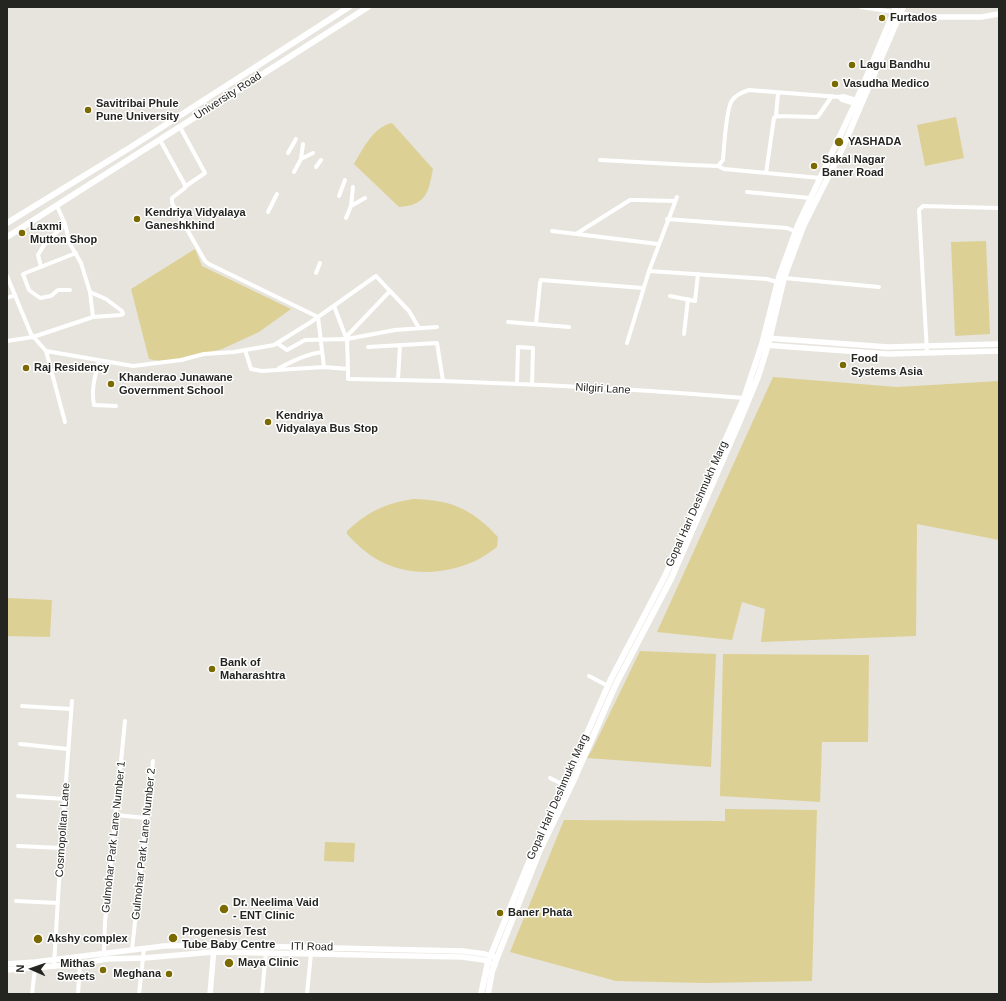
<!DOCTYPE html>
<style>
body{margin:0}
#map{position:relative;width:1006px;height:1001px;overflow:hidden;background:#e6e4dc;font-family:Helvetica,sans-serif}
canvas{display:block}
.frame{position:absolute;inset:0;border:8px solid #242421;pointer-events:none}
.north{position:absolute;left:12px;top:949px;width:40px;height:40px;-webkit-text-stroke:3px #fff;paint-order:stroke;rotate:272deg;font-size:11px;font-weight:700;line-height:16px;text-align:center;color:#242421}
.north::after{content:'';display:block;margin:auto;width:14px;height:18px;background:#242421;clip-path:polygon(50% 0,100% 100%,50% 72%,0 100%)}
</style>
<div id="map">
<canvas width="1006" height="1001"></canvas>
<div class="frame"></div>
<div class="north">N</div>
</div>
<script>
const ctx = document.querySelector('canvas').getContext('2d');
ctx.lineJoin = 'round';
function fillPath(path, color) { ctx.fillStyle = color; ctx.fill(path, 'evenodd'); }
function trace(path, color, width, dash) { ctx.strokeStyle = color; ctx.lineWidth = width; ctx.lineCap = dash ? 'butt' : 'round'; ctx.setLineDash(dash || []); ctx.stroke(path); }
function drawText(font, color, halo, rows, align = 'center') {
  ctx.font = font + ' Helvetica,sans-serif'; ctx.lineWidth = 3; ctx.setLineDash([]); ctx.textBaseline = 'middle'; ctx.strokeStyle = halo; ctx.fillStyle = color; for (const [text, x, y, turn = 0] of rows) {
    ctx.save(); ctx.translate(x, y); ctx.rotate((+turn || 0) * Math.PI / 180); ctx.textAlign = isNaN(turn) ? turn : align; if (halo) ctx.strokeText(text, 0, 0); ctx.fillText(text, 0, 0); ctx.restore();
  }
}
fillPath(new Path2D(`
 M956,117l8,41 -39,8 -8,-41z
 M392,123l41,46c-3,13 -4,30 -19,35 -4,2 -10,2 -15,3l-45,-43c9,-15 19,-37 38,-41z
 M986,241l4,93 -35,2 -4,-94z
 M195,249l7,17 89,43 -32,23 -37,17 -57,13 -16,-3 -18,-70z
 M773,377l124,10 102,-6v159l-82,-16 -1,112 -155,6 4,-33 -23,-7 -10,38 -75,-8z
 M413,499c39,1 59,10 85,38l-1,10c-6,4 -12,9 -18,12 -31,16 -71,18 -101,1 -12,-7 -22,-16 -31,-26v-3c22,-20 37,-27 66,-32z
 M7,598l45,2 -2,37 -43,-1z
 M640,651l76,3 -5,113 -124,-9 5,-8z
 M723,654l146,1 -1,87h-46l-2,60 -100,-6z
 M725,809l92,1 -5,171 -108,2 -88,-2 -106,-29 54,-132 161,1z
 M325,842l30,1 -1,19 -30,-1z`), '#ddd095');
trace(new Path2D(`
 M861,7l33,5
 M839,97l3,3 13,4
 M776,116l2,-23
 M180,127l25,46 -19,13
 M160,140l25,45v3l-13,10v5l33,58 4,3 109,53 6,50 24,2 -1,-29 -13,-34
 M288,153l8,-14
 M301,159l2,-15
 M600,160l91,5 27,1 5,-6c1,-13 3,-47 8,-58 4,-7 11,-10 18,-12l90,7 4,-1 14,4
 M718,166l6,3 96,9
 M316,167l5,-7
 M294,172l7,-13 12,-6
 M766,173l8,-55 3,-2 40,1 2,-2 13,-19
 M747,192l63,6
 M339,196l6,-16
 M351,206l2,-19
 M268,212l9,-18
 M346,218l5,-12 14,-8
 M667,219l120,9 10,4
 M552,231l106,13
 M576,234l54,-34h8l37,1
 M41,267l-3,-12 6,-10 21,-21
 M649,271l118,8 10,3
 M316,273l4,-10
 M7,276l24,58 15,17 87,15 48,-6 23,-6 30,-2 40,-7 37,-23 65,-46 14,15 -44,46
 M784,278l95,9
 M70,290h-12l-7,6 -11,2 -11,-8 -6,-16 53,-21
 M390,291l19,20 10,17
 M90,292l16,7 16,12 1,3 -3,1 -27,2
 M670,296l25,5 3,-27
 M7,298l8,-3
 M508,322l61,5
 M536,324l4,-41 1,-3 102,8
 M684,334l4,-35
 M7,341l26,-4 60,-20 -3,-25 -9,-29 -11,-19 -5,-20 -8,-18
 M277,343l10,7 18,-10 42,-1 48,-9 42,-3
 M627,343l22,-72 28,-74
 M368,347l69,-4 6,38
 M245,350l6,19 11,2 62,-4
 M46,351l19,71
 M927,353l-8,-143 4,-4 76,2
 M99,361c-4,15 -8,28 -5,44l22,1
 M279,368c14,-7 27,-14 43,-16
 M348,369v10c132,2 264,8 396,19
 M398,380l2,-35
 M517,384l1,-37 15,1 -1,37
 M589,676l19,10
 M22,706l49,3
 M20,744l48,5
 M550,778l14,7
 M18,796l47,3
 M116,815l30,3
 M18,846l43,2
 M16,901l42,2
 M132,949l21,-188
 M104,953l1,-31 20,-201
 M54,965l7,-117 11,-147
 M32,994l3,-26
 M78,994l2,-30
 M139,994l5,-45
 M262,994l4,-42
 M307,994l4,-41`), '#fff', 4);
trace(new Path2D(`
 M896,13l21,4h64l18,-3
 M766,338l122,9 111,-3
 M764,345l124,9 111,-3
 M7,964l28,-2 129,-16 43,-1 256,6 22,3 9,3
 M7,970l73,-6 26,-5 38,-1 70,-6 248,5 22,3 11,5
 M210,994l4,-46`), '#fff', 5.5);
trace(new Path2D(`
 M7,223l124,-76 218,-140
 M7,237l361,-230
 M481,994l7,-32 47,-115 32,-68 43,-98 55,-105 79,-178 18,-54 17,-67 19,-52 57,-121 41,-97
 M488,994l4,-22 5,-14 43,-108 33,-68 43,-98 55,-105 68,-156 19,-46 10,-32 16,-67 19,-51 39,-78 61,-142`), '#fff', 6);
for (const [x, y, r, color] of [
 [882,18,4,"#7b6a00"],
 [852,65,4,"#7b6a00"],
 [835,84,4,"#7b6a00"],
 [88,110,4,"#7b6a00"],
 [839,142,5,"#7b6a00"],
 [814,166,4,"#7b6a00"],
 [137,219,4,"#7b6a00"],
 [22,233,4,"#7b6a00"],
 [843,365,4,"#7b6a00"],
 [26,368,4,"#7b6a00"],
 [111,384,4,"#7b6a00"],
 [268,422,4,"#7b6a00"],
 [212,669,4,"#7b6a00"],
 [224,909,5,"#7b6a00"],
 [500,913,4,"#7b6a00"],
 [173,938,5,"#7b6a00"],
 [38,939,5,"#7b6a00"],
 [229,963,5,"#7b6a00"],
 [103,970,4,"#7b6a00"],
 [169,974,4,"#7b6a00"]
]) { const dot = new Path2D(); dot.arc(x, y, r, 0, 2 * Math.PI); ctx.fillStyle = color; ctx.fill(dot); trace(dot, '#fff', 1.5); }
drawText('bold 11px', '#242421', '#fff', [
 ["Furtados",890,18],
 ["Lagu Bandhu",860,65],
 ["Vasudha Medico",843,84],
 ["Savitribai Phule",96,104],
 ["Pune University",96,117],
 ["YASHADA",848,142],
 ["Sakal Nagar",822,160],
 ["Baner Road",822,173],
 ["Kendriya Vidyalaya",145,213],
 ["Ganeshkhind",145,226],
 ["Laxmi",30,227],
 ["Mutton Shop",30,240],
 ["Food",851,359],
 ["Systems Asia",851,372],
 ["Raj Residency",34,368],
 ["Khanderao Junawane",119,378],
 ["Government School",119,391],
 ["Kendriya",276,416],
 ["Vidyalaya Bus Stop",276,429],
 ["Bank of",220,663],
 ["Maharashtra",220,676],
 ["Dr. Neelima Vaid",233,903],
 ["- ENT Clinic",233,916],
 ["Baner Phata",508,913],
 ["Progenesis Test",182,932],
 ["Tube Baby Centre",182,945],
 ["Akshy complex",47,939],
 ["Maya Clinic",238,963],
 ["Mithas",95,964,"right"],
 ["Sweets",95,977,"right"],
 ["Meghana",161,974,"right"]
], 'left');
drawText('11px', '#242421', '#fff', [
 ["University Road",228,96,-33],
 ["Nilgiri Lane",603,389,3],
 ["Gopal Hari Deshmukh Marg",697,504,-66],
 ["Gopal Hari Deshmukh Marg",558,797,-66],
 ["Cosmopolitan Lane",63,830,-86],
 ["Gulmohar Park Lane Number 1",114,837,-84],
 ["Gulmohar Park Lane Number 2",144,844,-84],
 ["ITI Road",312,947,1]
]);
</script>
